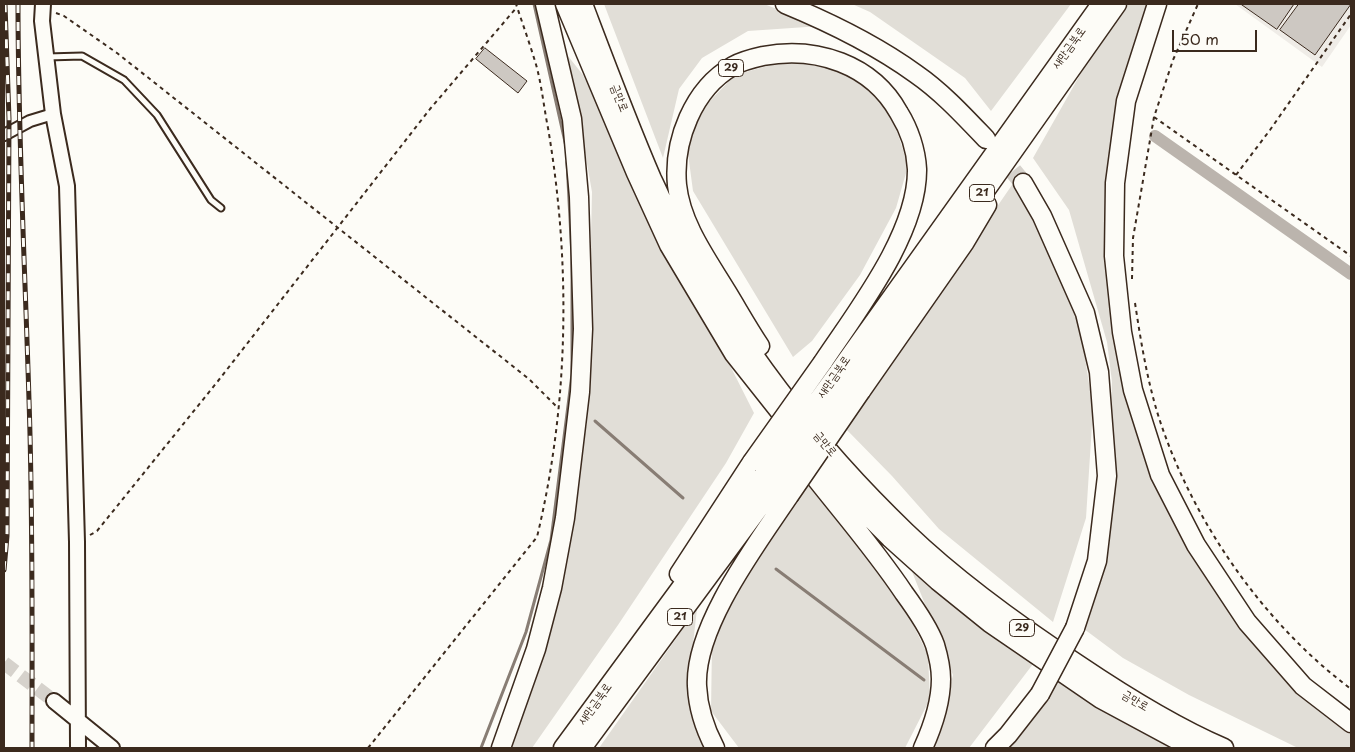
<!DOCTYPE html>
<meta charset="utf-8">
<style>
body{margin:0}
#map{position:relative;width:1355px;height:752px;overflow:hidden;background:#fdfcf7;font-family:"Playpen Sans",sans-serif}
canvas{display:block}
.frame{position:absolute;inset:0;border:5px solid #3b2a1e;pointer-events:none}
.scale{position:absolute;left:1172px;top:30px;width:85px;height:22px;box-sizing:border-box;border:2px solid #3b2a1e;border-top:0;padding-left:6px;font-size:15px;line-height:18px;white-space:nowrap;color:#3b2a1e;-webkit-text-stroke:4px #fdfcf7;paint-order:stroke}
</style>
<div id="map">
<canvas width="1355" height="752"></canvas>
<div class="frame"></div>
<div class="scale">50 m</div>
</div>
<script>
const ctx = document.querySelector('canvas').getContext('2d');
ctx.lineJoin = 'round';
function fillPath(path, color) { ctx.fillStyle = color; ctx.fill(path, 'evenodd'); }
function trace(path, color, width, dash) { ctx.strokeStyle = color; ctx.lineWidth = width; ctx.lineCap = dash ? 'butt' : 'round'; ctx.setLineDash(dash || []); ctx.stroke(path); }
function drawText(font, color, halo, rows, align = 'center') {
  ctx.font = font + ' "Playpen Sans","Poor Story",sans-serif'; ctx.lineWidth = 4; ctx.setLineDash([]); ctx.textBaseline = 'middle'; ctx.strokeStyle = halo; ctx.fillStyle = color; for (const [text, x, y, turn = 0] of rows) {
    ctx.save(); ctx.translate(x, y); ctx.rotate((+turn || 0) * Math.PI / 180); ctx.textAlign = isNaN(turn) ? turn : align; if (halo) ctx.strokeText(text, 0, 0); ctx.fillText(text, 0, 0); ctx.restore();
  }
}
fillPath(new Path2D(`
 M1235,4h116v21l-29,42z`), '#efece7');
fillPath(new Path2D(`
 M604,4h160l57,22 -73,5 -46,27 -23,31 -16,69z
 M852,4h219l-80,107 -26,-33 -95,-66z
 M1129,4h20l-38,140 2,168 21,105 57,137 71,97 89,80v17h-53l-109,-53 -66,-37 -39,-29 20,-70 8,-177 -5,-40 -38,-132 -36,-52 52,-92z
 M568,56l15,19 171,338 -28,50 -108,162 -86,123h-27l42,-106 40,-220 5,-230z
 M785,61l50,8 38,23 21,29 14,45 -12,42 -36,67 -48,66 -19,16 -100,-166 -6,-45 18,-40 30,-31z
 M1014,182l30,60 35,78 14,89 -7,109 -33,104 -114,-93 -47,-53 -47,-48z
 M809,483l90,113 29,59 2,44 -25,49h-166l-28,-37 1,-67 39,-79z
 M909,564l124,100 -64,84h-39l10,-22 13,-51z
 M697,609l-9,79 17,60h-106z
 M1056,679l126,69h-177l29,-31z`), '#e1ded7');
trace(new Path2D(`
 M534,4l33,147
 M595,421l88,77
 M776,569l148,111
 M481,748l45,-116 25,-92 21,-166v-117l-5,-95`), '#887d74', 3);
trace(new Path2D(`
 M1155,136l196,138`), '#bbb4ad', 12);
const building = new Path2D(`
 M1241,4h53l-17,25z
 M1299,4h52l-36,51 -35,-25z
 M485,48l42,33 -9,12 -42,-34z`);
fillPath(building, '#cdc8c2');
trace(building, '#3b2a1e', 1);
trace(new Path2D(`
 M4,663l50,38`), '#d6d2cc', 14, [14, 7]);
trace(new Path2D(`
 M996,150l27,33`), '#d6d2cc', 18, [18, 9]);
const service = new Path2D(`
 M47,57l35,-1 42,24 33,35 54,85 10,8`);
const minor = new Path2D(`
 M4,135l26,-14 23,-7`);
const tertiary = new Path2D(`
 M43,4l-1,17 11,93 14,72 10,356 1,206
 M54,701l58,47`);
const trunk = new Path2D(`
 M565,4l71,169 33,72 65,109 107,135 49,49 48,43 52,42 111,76 91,49
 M583,4c22,58 44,117 69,175 8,16 15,34 24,50 60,112 138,215 230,303 52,50 112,93 173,133 46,31 94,61 145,83
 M785,4c46,19 91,41 131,70 26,18 48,42 70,65
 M1157,4l-31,97 -11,82 -1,73 8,76 11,58 27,85 36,70 51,77 56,64 48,37
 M1023,183l19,33 43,97 14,59 8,104 -10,85 -22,67
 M760,346c-12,-18 -22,-36 -33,-54 -20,-33 -46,-68 -50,-107 -4,-44 16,-96 56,-119 9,-5 21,-8 30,-10 53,-10 109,8 136,57 10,16 17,37 18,56 1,64 -60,142 -94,193
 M837,374l264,-370
 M849,384l268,-380
 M861,391l104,-149 22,-37
 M799,457c35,46 73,88 105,136 11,15 25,35 31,52 3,10 6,24 6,34 0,24 -8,47 -18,69
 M679,574l73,-112
 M501,748l35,-99 16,-61 13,-70 15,-126 3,-63 -4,-132 -7,-78 -27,-115
 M563,748l200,-272
 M582,748l194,-263
 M715,748c-10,-19 -17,-39 -18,-62 -3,-59 59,-141 92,-190
 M995,748l13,-13 32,-41`);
trace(service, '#3b2a1e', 9);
trace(minor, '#3b2a1e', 14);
trace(tertiary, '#3b2a1e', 18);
trace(trunk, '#3b2a1e', 21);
trace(new Path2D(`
 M56,13l8,3 53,37 412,326 29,29
 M1154,117l197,139
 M1236,175l34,-45 81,-116
 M1132,279l1,-41 21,-121 19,-57 25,-56
 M1135,303c6,39 12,77 24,115 34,104 105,206 192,271
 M90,535l7,-4 121,-150 212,-272 87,-102
 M368,748l169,-211c32,-133 34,-274 11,-409 -4,-20 -6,-40 -11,-60 -6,-21 -14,-43 -21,-64`), '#3b2a1e', 2, [4, 4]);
trace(service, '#fdfcf7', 5);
trace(minor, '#fdfcf7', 10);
trace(tertiary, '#fdfcf7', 14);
trace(trunk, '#fdfcf7', 18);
const rail = new Path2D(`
 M18,4c0,132 7,264 11,396 4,116 3,232 3,348
 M4,570l3,-34 2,-417 -4,-115`);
trace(rail, '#3b2a1e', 5);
trace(rail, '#fdfcf7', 3, [9]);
const trunkBridge = new Path2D(`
 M752,462l71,-100
 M763,476l74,-102
 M776,485l73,-101
 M789,496l72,-105
 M1040,694l35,-66`);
trace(trunkBridge, '#3b2a1e', 21, []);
trace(trunkBridge, '#fdfcf7', 18);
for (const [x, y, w] of [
 [731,68,25],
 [982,193,25],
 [680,617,25],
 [1022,628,25]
]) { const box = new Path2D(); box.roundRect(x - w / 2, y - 8.5, w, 17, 4); ctx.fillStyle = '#fdfcf7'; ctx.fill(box); trace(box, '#3b2a1e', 1); }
drawText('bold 11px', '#3b2a1e', null, [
 ["29",731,68],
 ["21",982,193],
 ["21",680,617],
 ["29",1022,628]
]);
drawText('12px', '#3b2a1e', '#fdfcf7', [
 ["새만금북로",1069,48,-54],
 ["금만로",619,98,69],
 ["새만금북로",834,377,-55],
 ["금만로",825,444,50],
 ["금만로",1135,701,31],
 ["새만금북로",595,704,-54]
]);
</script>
